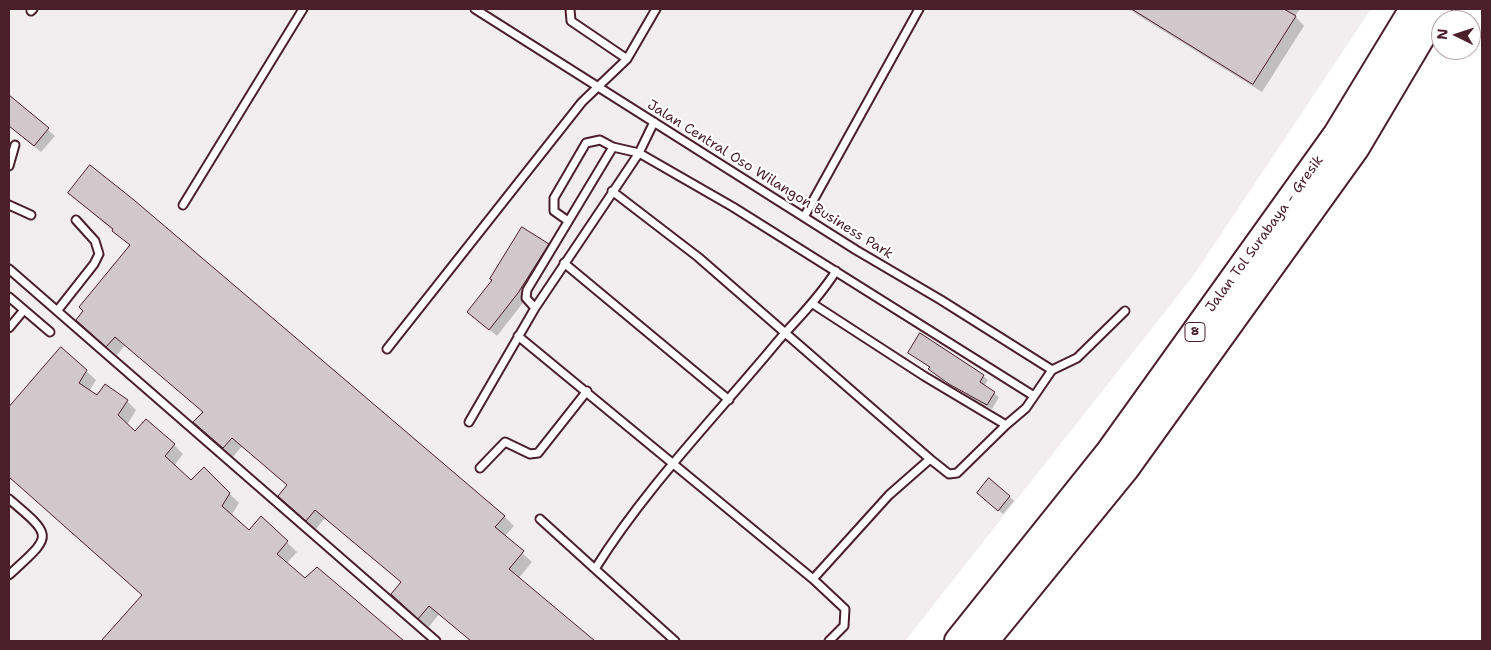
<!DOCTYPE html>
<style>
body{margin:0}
#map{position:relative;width:1491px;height:650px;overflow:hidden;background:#fff;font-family:"Shantell Sans",sans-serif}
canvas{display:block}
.frame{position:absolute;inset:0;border:10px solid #4a1f2b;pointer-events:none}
.north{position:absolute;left:1431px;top:10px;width:50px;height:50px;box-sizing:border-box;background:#fff;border:1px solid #b7a5aa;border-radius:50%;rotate:274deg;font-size:14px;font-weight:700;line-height:20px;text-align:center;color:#4a1f2b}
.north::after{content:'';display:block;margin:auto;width:18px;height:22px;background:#4a1f2b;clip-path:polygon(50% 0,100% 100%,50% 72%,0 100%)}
</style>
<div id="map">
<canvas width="1491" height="650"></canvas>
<div class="frame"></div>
<div class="north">N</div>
</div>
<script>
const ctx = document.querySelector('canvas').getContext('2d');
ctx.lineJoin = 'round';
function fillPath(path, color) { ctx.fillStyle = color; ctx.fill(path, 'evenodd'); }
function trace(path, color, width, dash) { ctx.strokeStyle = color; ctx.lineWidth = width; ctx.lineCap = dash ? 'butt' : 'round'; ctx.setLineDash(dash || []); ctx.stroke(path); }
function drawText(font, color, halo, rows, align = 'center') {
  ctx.font = font + ' "Shantell Sans",sans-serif'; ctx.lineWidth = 4.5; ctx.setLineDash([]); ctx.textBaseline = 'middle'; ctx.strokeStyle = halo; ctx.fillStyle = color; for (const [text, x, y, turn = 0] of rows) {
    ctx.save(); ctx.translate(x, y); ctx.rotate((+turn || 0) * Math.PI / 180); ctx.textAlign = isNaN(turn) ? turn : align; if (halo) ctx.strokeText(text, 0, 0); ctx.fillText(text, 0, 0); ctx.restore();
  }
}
fillPath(new Path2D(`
 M9,9h1362l-177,266 -289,366h-896z`), '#f2eeef');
fillPath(new Path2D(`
 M1128,9h172l-5,7 9,10 -42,66z
 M11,99l44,37 -14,16 -32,-26v-25z
 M69,193l435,323 10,10 -10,11 28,25 -13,16 74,63h-122l-32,-27 -10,13 -27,-23v-21l-77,-65 -9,11 -27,-23 -1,-20 -46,-40 -9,11 -29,-25v-20l-79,-67 -8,10 -30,-26 44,-83z
 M548,245l7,7 -30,48 -28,36 -21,-17 17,-39z
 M61,348l35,32 -7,11 8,6 30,4 9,9 -9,15 8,8 39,12 9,9 -9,12 17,15 39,13 9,9 -8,13 18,16 12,-14 36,34 -11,12 19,16 12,-11 84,72h-298l41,-46 -135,-119v-67z
 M910,353l73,23 5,4 -4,6 15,11 -7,12 -17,-8z
 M1009,496l5,5 -11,13 -20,-16z`), '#0003');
const building = new Path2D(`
 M1132,9h152l12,7 -43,68z
 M9,95l40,33 -15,18 -25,-20z
 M90,165l44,35 371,316 -10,11 29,24 -15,18 86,72h-124l-42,-35 -11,13 -27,-25 10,-12 -86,-72 -9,11 -28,-25 9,-11 -55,-47 -9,10 -30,-26 10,-10 -88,-75 -9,10 -30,-27 7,-9 -4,-4 51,-62 -18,-14 1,-2 -45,-36z
 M522,227l27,17 -31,49 -29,37 -22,-18 25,-32 -2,-1z
 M920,333l64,42 -4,7 15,10 -8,13 -38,-21 -21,-15 2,-2 -22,-14z
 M61,347l26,23 -8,13 18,12 8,-11 23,16 -10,15 17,16 11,-12 29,25 -10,12 26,24 13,-13 26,26 -8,13 27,24 12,-14 27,25 -11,13 28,24 12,-11 87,74h-303l41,-46 -133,-118v-70z
 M989,478l21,18 -12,15 -21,-18z`);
fillPath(building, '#d2c7cb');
trace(building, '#4a1f2b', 1);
const service = new Path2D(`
 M475,9l381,241 85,50 111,70
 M570,9l1,12 56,38
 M31,11l2,-2
 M9,166l6,-21
 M612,191l86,66 232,202
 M9,205l22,10
 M183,205l120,-196
 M804,217l115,-208
 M568,221l-14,-10v-13l32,-55 14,-3 13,7
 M564,263l165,137
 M9,269l427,372
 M9,297l41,35
 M813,304l111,72 82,49
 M535,308l-9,-10 1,-8 86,-143 26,6 94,54 301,189
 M57,311l37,-47 5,-10 -4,-13 -19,-21
 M9,328l15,-18
 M518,336l295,243 32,30 -1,17 -15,15
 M387,349l195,-247 45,-43 29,-50
 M469,422l66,-114 104,-155 15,-31
 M480,468l25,-26 25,12 8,-1 49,-62
 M9,499c46,39 43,36 0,76
 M540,519l55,50
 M813,579l76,-84 41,-36 19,15 8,-1 49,-48 20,-17 26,-38 25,-12 48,-47
 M675,641l-80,-72c51,-82 121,-153 183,-228 20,-23 41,-43 58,-70`);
const motorway = new Path2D(`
 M958,641l152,-190 227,-317 76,-125
 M985,641l141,-173 229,-319 83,-140`);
trace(service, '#4a1f2b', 11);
trace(motorway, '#4a1f2b', 30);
trace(service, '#fff', 7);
trace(motorway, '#fff', 26);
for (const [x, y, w] of [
 [1195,332,20]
]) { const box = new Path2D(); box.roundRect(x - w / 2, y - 9.5, w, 19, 4); ctx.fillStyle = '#fff'; ctx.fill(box); trace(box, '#4a1f2b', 1); }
drawText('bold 12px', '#4a1f2b', null, [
 ["8",1195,332]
]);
drawText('14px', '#4a1f2b', '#fff', [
 ["Jalan Central Oso Wilangon Business Park",770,180,32],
 ["Jalan Tol Surabaya - Gresik",1265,234,-54]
]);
</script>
